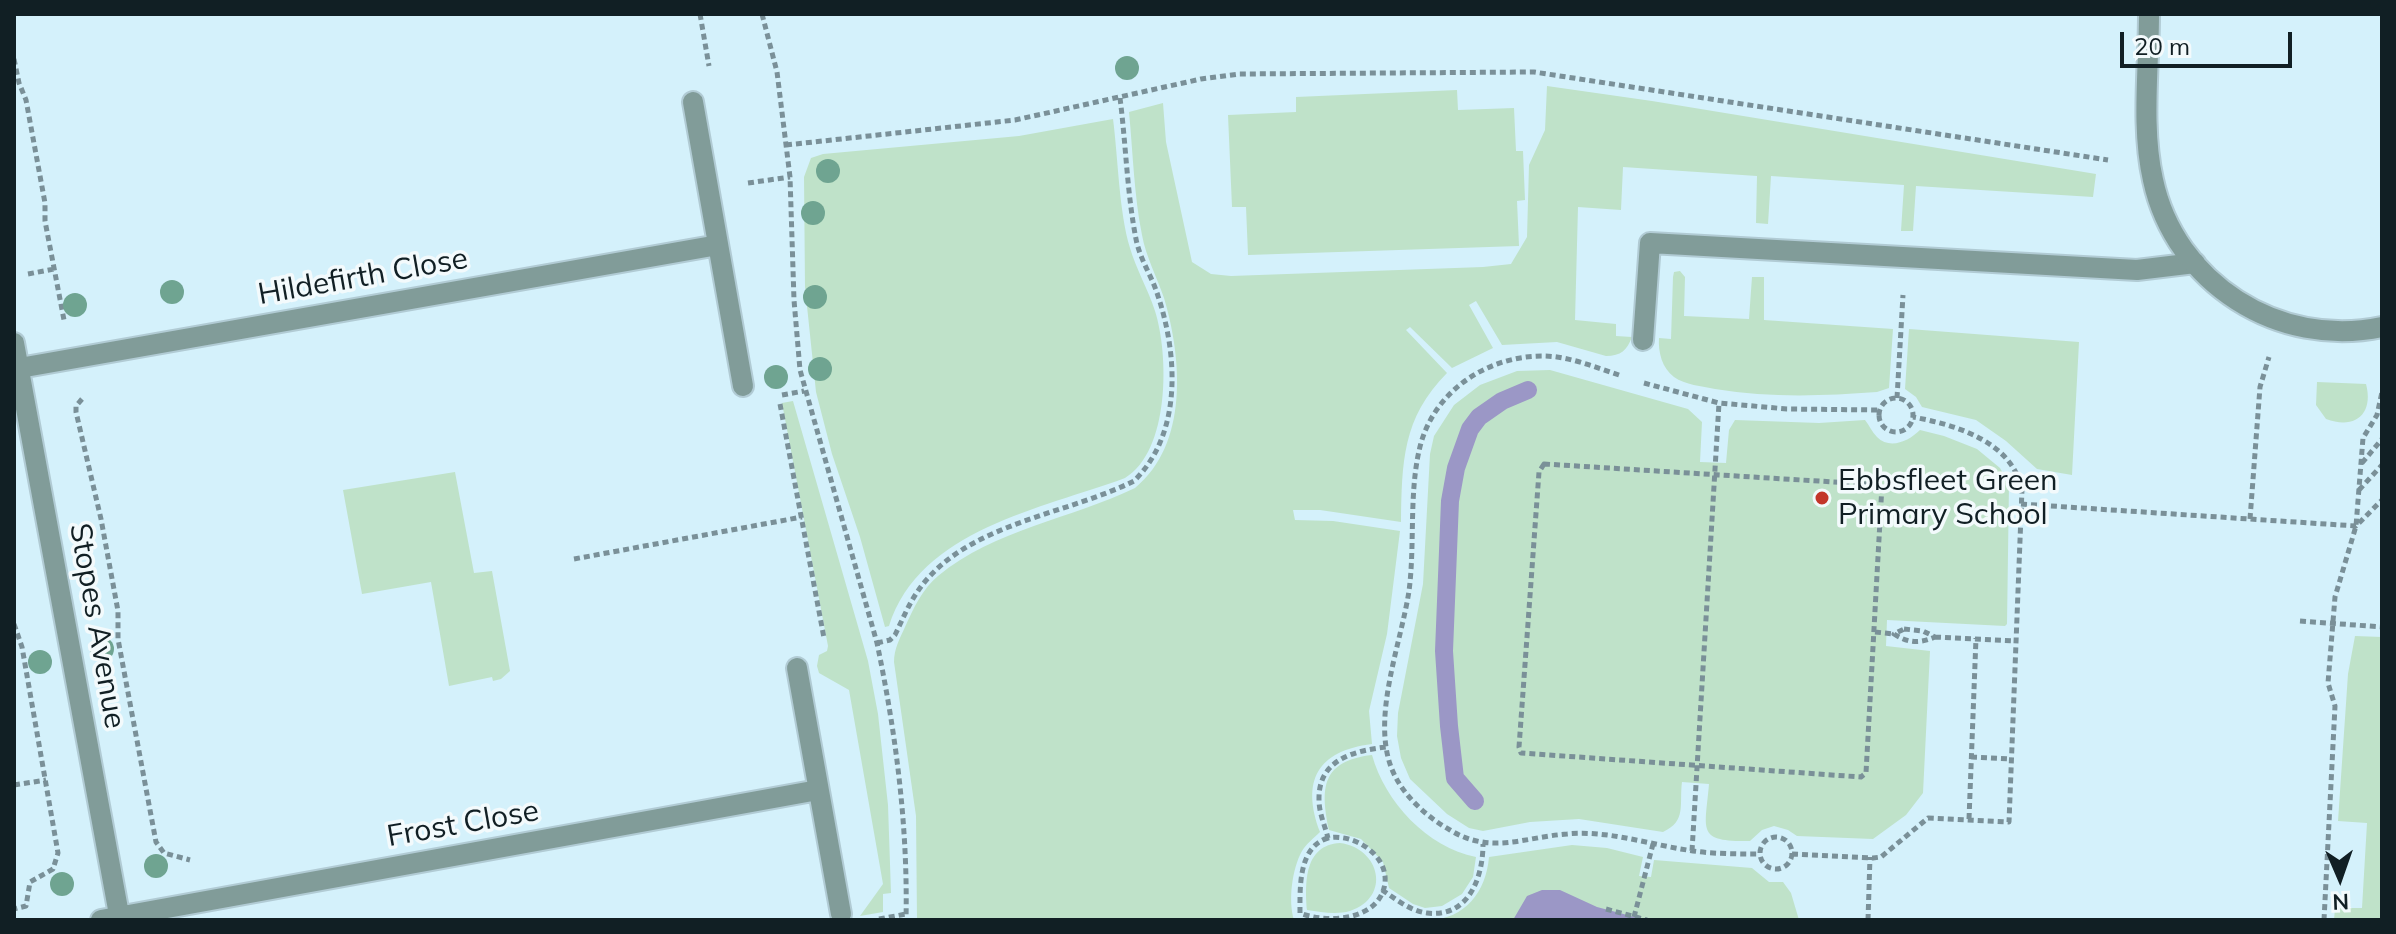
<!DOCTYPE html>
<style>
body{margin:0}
#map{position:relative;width:2396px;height:934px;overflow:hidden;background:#d4f1fb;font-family:Mulish,sans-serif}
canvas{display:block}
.frame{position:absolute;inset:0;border:16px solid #111f24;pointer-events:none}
.north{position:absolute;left:2300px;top:838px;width:80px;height:80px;-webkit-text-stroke:6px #f3fafc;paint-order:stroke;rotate:178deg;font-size:22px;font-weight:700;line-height:32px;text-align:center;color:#111f24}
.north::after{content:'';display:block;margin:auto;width:28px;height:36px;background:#111f24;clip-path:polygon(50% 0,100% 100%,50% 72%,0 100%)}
.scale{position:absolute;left:2120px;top:32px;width:172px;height:36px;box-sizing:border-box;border:4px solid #111f24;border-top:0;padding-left:10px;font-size:24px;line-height:28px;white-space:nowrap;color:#111f24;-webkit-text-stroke:6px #f3fafc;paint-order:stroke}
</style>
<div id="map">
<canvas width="2396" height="934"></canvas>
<div class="frame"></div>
<div class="north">N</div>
<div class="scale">20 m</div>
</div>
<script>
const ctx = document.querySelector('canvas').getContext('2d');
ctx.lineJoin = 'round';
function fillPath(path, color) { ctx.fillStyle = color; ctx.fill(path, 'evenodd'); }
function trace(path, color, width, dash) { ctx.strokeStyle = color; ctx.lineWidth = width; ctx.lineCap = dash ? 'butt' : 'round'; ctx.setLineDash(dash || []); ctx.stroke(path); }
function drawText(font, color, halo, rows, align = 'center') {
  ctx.font = font + ' Mulish,sans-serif'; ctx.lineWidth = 7; ctx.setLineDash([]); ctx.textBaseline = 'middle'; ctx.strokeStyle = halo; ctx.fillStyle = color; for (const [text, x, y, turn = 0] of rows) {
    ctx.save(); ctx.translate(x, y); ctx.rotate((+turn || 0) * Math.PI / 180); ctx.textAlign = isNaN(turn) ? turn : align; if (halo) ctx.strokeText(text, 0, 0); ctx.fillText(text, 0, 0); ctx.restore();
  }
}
fillPath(new Path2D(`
 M1547,86l105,15 444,73 -3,23 -177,-11 -3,45h-12l3,-46 -133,-9 -3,48 -12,-1 1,-47 -134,-9 -2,43 -43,-3 -3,113 41,4v12l16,1c-5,13 -11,19 -26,19l-49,-14 -55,3 -26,-44 -7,4 24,43 -41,20 -42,-41 -4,3 41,43c-45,45 -45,90 -46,149l-81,-12h-27l2,10 38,1 67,10 -13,103 -18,77 3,33c-55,7 -71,37 -52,88 -6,6 -14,12 -18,19 -10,18 -14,50 -8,69h-377l-1,-104 -22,-154c0,-13 6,-24 11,-35 8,-18 18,-39 33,-51 57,-47 133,-57 197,-88 54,-44 47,-130 29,-190 -7,-21 -18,-41 -22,-63 -8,-40 -9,-82 -13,-123l34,-9 3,39 26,120 19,12 20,2 252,-9 28,-3 16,-27 2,-72 16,-35z
 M1457,90l1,20 56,-2 2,43h7l2,49 -8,1 2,45 -271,9 -2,-48h-14l-4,-92 68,-3v-15z
 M1113,119c5,38 6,93 17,129 6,21 18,41 25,63 14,44 15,140 -30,167 -83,31 -205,51 -236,148l-4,1 -25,-90 -28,-83 -16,-62 -11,-105 -1,-110 7,-19 12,-4 196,-18z
 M1680,271l5,6 -1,39 65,3 3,-42h12v43l129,9 -4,59 -12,4c-55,4 -107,6 -162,-3 -13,-3 -30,-4 -41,-12 -12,-9 -16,-25 -15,-39l12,1 2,-62 1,-5z
 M1909,329l170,13 -7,133 -35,-6 -31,-28 -30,-21 -54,-13 -6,-10 -11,-8z
 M1550,370l138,39 14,13 -2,40 26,1 3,-33 6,-10 84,3 46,-3c4,5 7,12 12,17 13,13 32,4 43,-7l24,6 33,13 23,19 9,16 -2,140 -2,2 -118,-6 -1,26 44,5 -7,142 -17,22 -33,24 -76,-3 -9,-6 -14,-4 -12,4 -12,11c-54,1 -45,-10 -41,-57l-27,-2c-3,22 5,39 -19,50l-84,-13 -49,3 -47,9 -14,-3 -22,-14 -37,-35 -9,-21 -4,-22 1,-23 25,-129 7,-130 4,-18 20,-31 26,-20 37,-14z
 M2317,382l49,2c8,30 -11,46 -40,35l-10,-14z
 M793,401l75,260 10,53 10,91 3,88 -8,1v18l-23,4 23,-32 -34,-194 -30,-17 -2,-7 2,-11 8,-4 1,-5 -46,-243z
 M455,472l19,101 18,-2 18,100 -9,8 -8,2 -1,-4 -43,9 -18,-104 -69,12 -19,-104z
 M2355,636l27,1v283h-48l1,-12h27l5,-85 -29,-2 10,-147z
 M1372,755c13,47 55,92 104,102l-3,20 -11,17 -20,12 -17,2 -12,-4 -24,-16 -6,-26 -22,-23 -32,-9c-9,-43 -7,-69 43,-75z
 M1340,843c40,5 52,54 10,68 -14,4 -29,1 -43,-1 -2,-27 -3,-65 33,-67z
 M1572,845l35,3 36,9 -4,19 12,1 3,-17 98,8 17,14h14l8,11 8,27h-370c36,-1 57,-28 60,-63z`), '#bfe2c9');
fillPath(new Path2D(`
 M1542,890h18l37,17 49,13h-133l14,-24z`), '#9b97c6');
trace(new Path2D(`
 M1475,801l-20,-23 -6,-52 -5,-75 6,-150 6,-33 14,-39 9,-12 23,-16 26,-11`), '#9b97c6', 18);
const lane = new Path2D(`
 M1643,340l7,-97 487,27 58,-7`);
const street = new Path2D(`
 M2149,14c0,54 -8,113 4,166 22,103 126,169 229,147
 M693,102l50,284
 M14,343l106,577
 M14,369l704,-124
 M797,668l44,246
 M101,920l717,-130`);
trace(lane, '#b1cbd4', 24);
trace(street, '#b1cbd4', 24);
trace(new Path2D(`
 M700,14l9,52
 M762,14l15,58 13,105 4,123 6,70 77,273c19,91 31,184 29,277
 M14,59l5,24 7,17 19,103v18l19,99
 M786,145l229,-25 186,-41 38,-5 295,-2 574,88
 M748,183l42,-6
 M28,274l26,-5
 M1619,375c-24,-8 -51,-19 -76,-19 -59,0 -112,38 -124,95 -10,45 -4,94 -10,140 -8,52 -36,122 -19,173 9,28 35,52 60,66 41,25 74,7 117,4 40,-4 81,10 120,16 23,4 49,4 73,4
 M1644,383l75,20 68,6 92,1
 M782,395l22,-4
 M1897,398l6,-103
 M1879 415a17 17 0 1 1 34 0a17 17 0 1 1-34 0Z
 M82,399l-6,7v6l25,107 17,92v28l38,203 8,11 26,7
 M780,404l44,234
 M2362,463l20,-24
 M1544,464l338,21 -16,288 -5,4 -340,-24 -2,-6 20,-275z
 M2359,490l23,-25
 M2021,504l335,22 26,-26
 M2250,519l10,-132 9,-30
 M574,559l228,-42
 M2300,621l82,6
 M14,624l8,23 36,206 -5,16 -23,13 -4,24 -12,3
 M1904,629l19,2 12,6c-16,7 -27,6 -41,-3z
 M1875,632l19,2
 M1935,637l81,4
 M877,643l13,-3 5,-5c10,-21 18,-41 34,-58 50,-55 141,-64 205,-96 48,-47 44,-125 24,-185 -6,-20 -18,-36 -22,-57 -9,-46 -10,-94 -16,-141
 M1971,757l40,2
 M14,785l32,-5
 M1969,819l7,-181
 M1760 853a16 16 0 1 1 32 0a16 16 0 1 1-32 0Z
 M1328,838c-30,9 -28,50 -28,75 27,11 80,8 85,-30 3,-29 -32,-50 -57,-45 -3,-12 -9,-25 -9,-38 -1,-41 35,-49 67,-53
 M1692,851l27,-448
 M1792,854l81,4 8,-1 47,-39 81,4 13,-333c-11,-48 -66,-64 -109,-72
 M1382,890c14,9 28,21 45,23 42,5 56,-36 56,-69
 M1606,909l41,11
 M1634,917l19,-73
 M879,919l27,-5
 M1868,920l2,-63
 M2324,920l11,-214 -7,-23 7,-86 21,-71 7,-88 14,-23 5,-23`), '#7a9098', 5, [6, 4]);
trace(lane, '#819c99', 20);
trace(street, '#819c99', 20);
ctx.fillStyle = '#6fa491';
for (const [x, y] of [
 [1127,68],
 [828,171],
 [813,213],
 [172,292],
 [815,297],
 [75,305],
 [820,369],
 [776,377],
 [102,649],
 [40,662],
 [156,866],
 [62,884]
]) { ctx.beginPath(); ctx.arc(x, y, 12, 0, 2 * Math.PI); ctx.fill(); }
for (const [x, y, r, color] of [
 [1822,498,8,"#c3362a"]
]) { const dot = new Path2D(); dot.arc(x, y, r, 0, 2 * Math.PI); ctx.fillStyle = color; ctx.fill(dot); trace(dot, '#f3fafc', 3); }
drawText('30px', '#111f24', '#f3fafc', [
 ["Hildefirth Close",363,277,-10],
 ["Stopes Avenue",97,626,80],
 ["Frost Close",463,824,-10]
]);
drawText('30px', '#111f24', '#f3fafc', [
 ["Ebbsfleet Green",1838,481],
 ["Primary School",1838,515]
], 'left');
</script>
